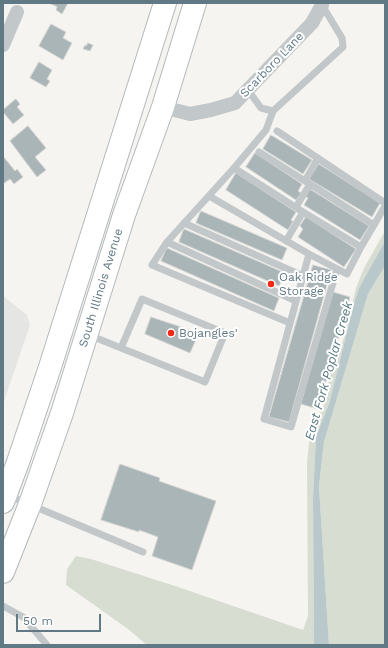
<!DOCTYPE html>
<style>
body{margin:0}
#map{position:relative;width:388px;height:648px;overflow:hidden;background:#f5f4f0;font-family:"Work Sans",sans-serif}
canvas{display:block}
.frame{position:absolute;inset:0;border:4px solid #617984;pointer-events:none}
.scale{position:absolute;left:16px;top:614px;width:85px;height:18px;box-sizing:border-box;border:2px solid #617984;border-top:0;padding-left:5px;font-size:12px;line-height:14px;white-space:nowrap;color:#617984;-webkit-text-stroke:3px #fff;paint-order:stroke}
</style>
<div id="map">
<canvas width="388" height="648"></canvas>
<div class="frame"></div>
<div class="scale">50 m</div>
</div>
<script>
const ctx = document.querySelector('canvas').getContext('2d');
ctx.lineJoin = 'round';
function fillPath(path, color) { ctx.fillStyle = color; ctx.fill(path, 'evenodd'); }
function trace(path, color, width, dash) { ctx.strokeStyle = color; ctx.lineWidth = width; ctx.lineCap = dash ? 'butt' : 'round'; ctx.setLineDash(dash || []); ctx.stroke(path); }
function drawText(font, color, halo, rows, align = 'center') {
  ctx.font = font + ' "Work Sans",sans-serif'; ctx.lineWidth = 4; ctx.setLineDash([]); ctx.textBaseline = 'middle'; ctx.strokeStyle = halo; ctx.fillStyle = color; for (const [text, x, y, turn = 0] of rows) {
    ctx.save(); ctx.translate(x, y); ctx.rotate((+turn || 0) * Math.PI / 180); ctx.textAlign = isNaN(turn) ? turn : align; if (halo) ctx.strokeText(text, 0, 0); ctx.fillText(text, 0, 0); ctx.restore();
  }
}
fillPath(new Path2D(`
 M3,296l24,19 3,10 -27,79z`), '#e5e6e4');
fillPath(new Path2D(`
 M385,231v10l-26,47 -4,12 -26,104 -13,32 -3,61 1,148h-167l-19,-16 -62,-44 1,-16 9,-13 15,3 87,28 125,43 5,-14 -1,-153 3,-30 13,-25 4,-12 2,-19 15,-39 12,-50 8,-20z
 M385,266v379h-56l-10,-159 5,-44 44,-148z`), '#d7ddd1');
fillPath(new Path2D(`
 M385,241v25l-17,28 -44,148 -5,44 10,159h-15l-1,-148 3,-61 13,-32 26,-104 4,-12z`), '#b9c9cb');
const building = new Path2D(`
 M49,3h19l-6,11 -6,-4 1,-3z
 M51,24l15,8 -3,6 9,5 -9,17 -24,-14z
 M88,43l5,2 -3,6 -7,-2 2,-4 1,1z
 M39,62l13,8 -5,9 3,2 -4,6 -16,-9z
 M16,99l4,5 -3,3 7,8 -11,9 -10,-12v-2z
 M28,126l18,22 -11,9 11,13 -9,7 -27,-36z
 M271,135l41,25 -9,14 -40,-25z
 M255,153l47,31 -4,7 3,2 -5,7 -50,-33z
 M3,156l12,15 2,-2 6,8 -9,7 -4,-5 -7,5z
 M319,164l61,39 -8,14 -63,-38z
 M236,173l60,39 -5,8 2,1 -5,9 -62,-40z
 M310,189l59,37 -9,14 -56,-35 4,-7 -2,-1z
 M201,211l86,37 -5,12 -86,-37z
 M306,217l50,32 -12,18 -46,-30 5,-8 -3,-3z
 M184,229l101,44 -6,13 -100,-44z
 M167,248l112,50 -5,13 -113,-50z
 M313,265l18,5 -42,152 -20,-5z
 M333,292l17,5 -32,112 -17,-5z
 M151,317l48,16 -9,20 -45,-19z
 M120,464l40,14 -1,3 57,20 -24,69 -40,-14 6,-19 -19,-7v2l-38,-12z`);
fillPath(building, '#aab5b8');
trace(building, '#d6d6d3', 1);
const trunk = new Path2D(`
 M3,502l15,-40 32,-95 115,-364
 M3,572l27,-68 32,-91 62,-198 39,-108 32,-104`);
trace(trunk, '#b4b9bb', 24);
trace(new Path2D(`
 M248,90l13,18 12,3 70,-64 -1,-9 -20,-33
 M277,131l108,72
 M259,152l46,29
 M234,168l32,-38 7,-19
 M310,184l64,41 -13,22
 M209,196l100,58 -45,165 27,8 46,-158
 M296,207l14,-23 -5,-3 13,-23
 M303,212l58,35 -14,27 -38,-20
 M184,223l119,53
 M374,225l11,-19
 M286,241l17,-29 -69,-44 -67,74 -15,23 138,58
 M167,242l129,59
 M89,335l116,47 20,-49 -83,-34 -21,49
 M7,495l136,57
 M3,606l20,11 24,28`), '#c2c7c9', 7);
trace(new Path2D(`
 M3,45l14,-33
 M163,107l27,7 21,-4 24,-7 77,-80 10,-18`), '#c2c7c9', 14);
trace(trunk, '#fff', 22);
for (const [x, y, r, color] of [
 [271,284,4,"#f12914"],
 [171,333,4,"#f12914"]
]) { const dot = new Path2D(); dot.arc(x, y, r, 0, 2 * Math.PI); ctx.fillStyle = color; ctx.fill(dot); trace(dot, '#fff', 1.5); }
drawText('12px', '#617984', '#fff', [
 ["Scarboro Lane",272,65,-46],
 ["South Illinois Avenue",101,288,-73]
]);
drawText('12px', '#617984', '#fff', [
 ["Oak Ridge",279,277],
 ["Storage",279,291],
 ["Bojangles'",179,333]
], 'left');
drawText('italic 13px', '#5c7c82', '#fff', [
 ["East Fork Poplar Creek",329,371,-74]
]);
</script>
